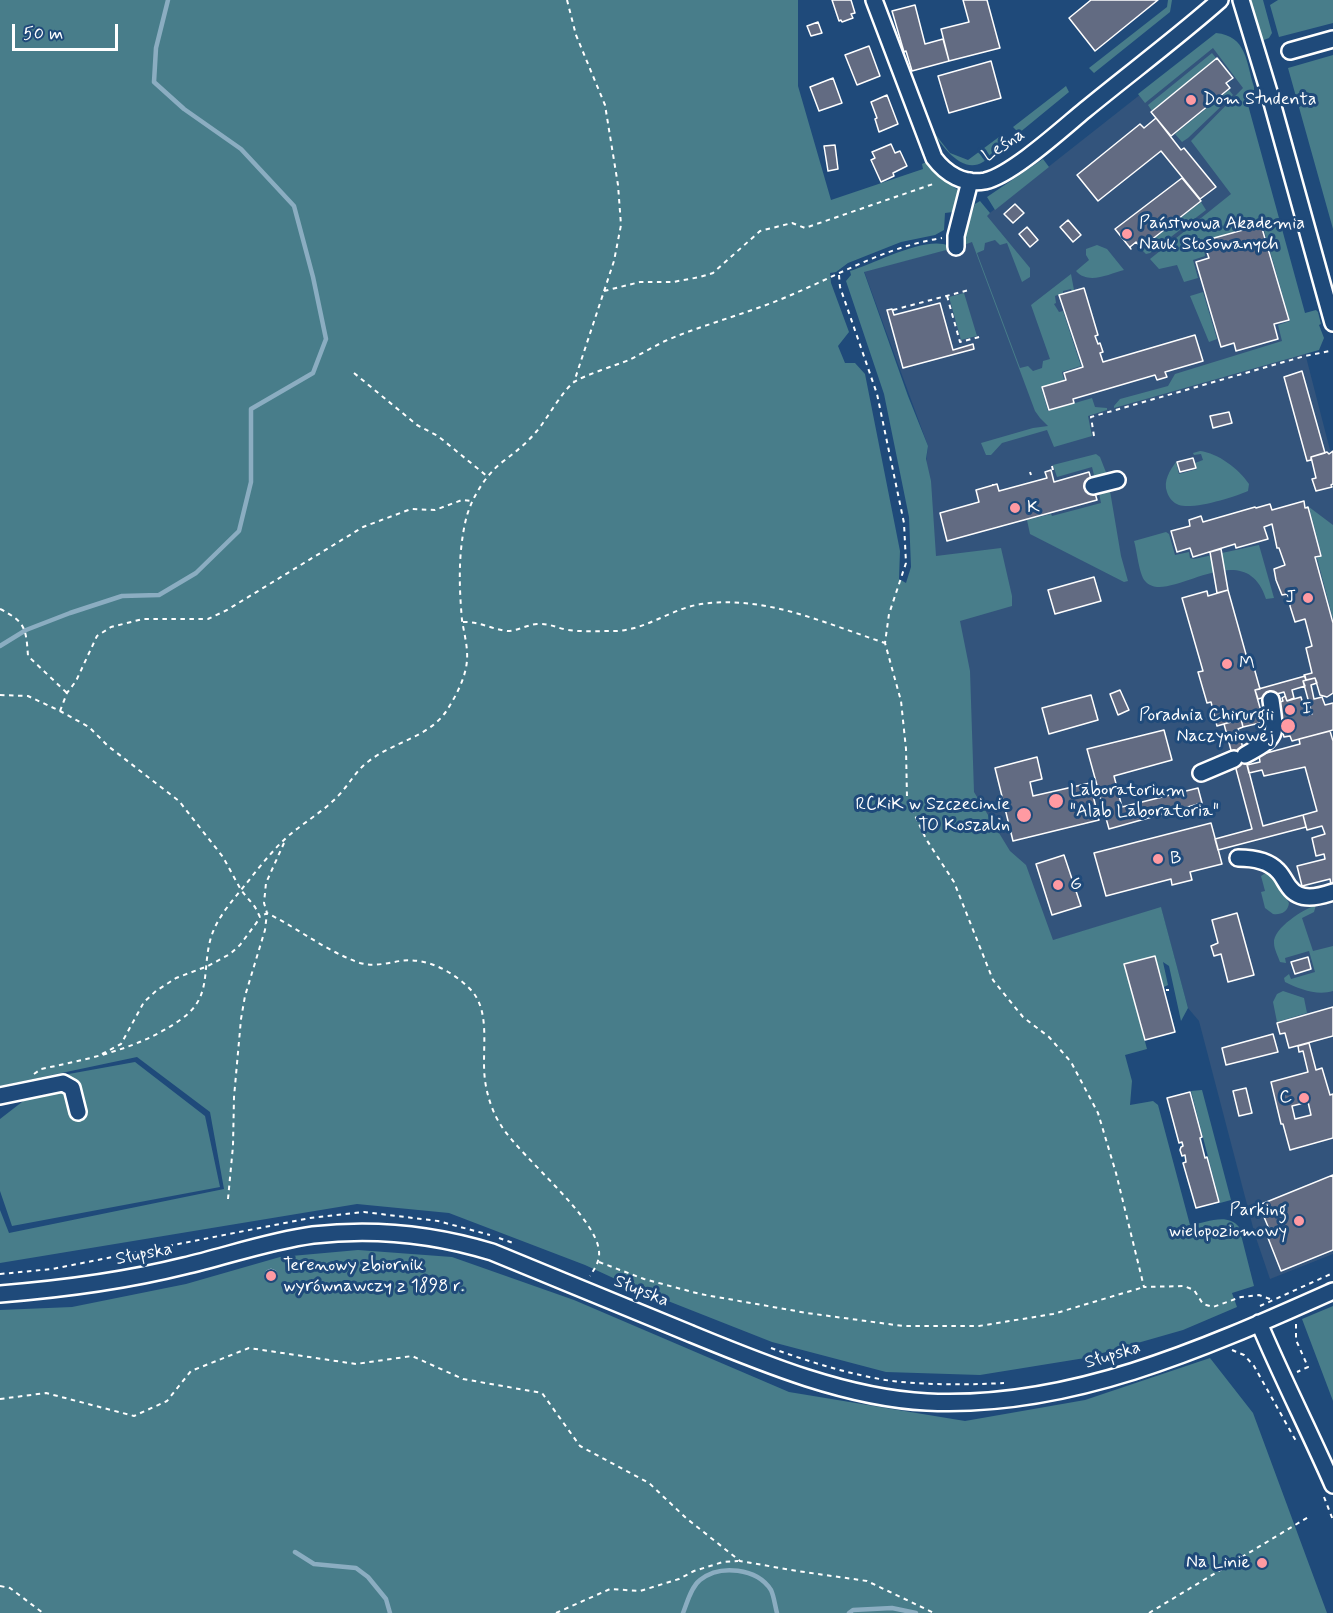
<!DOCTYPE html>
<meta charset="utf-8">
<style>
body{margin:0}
#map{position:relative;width:1333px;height:1613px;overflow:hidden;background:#1f4a7a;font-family:Mynerve,sans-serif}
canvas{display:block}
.scale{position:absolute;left:12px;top:24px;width:106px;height:27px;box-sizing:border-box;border:3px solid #fff;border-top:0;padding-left:8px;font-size:18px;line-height:21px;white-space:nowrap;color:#fff;-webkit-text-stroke:4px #1f4a7a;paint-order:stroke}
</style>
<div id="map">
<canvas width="1333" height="1613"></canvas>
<div class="scale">50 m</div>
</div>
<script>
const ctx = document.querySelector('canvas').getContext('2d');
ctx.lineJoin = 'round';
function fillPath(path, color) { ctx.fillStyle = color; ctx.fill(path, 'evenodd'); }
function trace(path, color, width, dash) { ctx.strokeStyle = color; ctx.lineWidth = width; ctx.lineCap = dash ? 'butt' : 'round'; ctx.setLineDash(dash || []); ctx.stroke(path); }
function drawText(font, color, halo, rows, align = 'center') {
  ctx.font = font + ' Mynerve,sans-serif'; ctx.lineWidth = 6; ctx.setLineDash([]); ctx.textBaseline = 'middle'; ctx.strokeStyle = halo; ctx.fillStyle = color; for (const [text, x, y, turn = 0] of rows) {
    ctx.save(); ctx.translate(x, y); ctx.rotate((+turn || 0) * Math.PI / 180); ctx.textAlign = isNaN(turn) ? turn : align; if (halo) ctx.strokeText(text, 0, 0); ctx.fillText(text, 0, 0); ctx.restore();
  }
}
fillPath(new Path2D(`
 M1207,42l35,17 2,34 61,260 25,97h3v804l-63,25 -15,-44 -56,-214 -11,-13 -27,-100 -161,48 -97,-300 25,-210 -64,-175 97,-25 11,-19z`), '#33547c');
fillPath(new Path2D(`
 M0,0h798v86l33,114 92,-31 -1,-5 6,-3 8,12 23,18 -3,18 -3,3 -8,1 -1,17 -9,5 -34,7 -53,21 -12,9 -6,1 1,10 18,49 -11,14 7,17h10l10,11 35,177 -1,28 7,4 5,-16 -2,-50 -25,-123 -38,-113 5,-6 -1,-4c24,-7 76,-36 99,-25l1,3 -86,23 44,124 20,50 -2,13 5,22 5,75 65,-8 11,48v10l-52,15 10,50 4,121 36,59 16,14 27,75 108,-33 27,101 -7,13 -12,-55 -6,-4 5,23 -4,2 -9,-31 -31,8 23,85 -22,6 7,26 -2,24 23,-4 5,4 32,120c16,-2 37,-13 49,2l15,59 -22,7 5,14 -54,23 -98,28 -105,17 -94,-3 -114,-30 -137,-54 -50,-23 -136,-52 -92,-9 -357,59v-53l9,23 215,-44 -14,-77 -73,-55 -137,29z
 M1168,0h4l-2,12 -76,61 -5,-5 78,-61z
 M1251,0h12l9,33 -3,5 -8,3z
 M1278,0h55v23l-54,14 -9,-32z
 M1216,33c31,3 30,29 38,54v3l-9,4 60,219 11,-3 2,2 3,12 -2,1 5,13 -5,12 -205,58v-2l6,-7 48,-13 7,-12 107,-33 -4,-16 12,-4 -28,-98 -59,18 2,15 -12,4 5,18 -14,4 -7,-17 -18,4 -9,-10 81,-65 -40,-53 52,-53 -30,-40 -68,55 -7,-9z
 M1212,53l4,5 -64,53 -4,-6z
 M1333,55v174l-45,-161z
 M1066,86l3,6 -50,41 -6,-6z
 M1229,90l4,5 -45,43 -6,4 -7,-8z
 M932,130l18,23 18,7 35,-26 6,8c-9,6 -17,15 -26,20 -21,13 -42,-17 -51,-32z
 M1043,159l6,8 -54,43 -8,-13z
 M980,201l10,12 -3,3 43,52v9l-8,5 -15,-39 -7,2 -5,-5 -10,3 -1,7 -7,3 43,115 8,-2 5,5 9,-3 1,-7 7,-2 -19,-54 40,-31 3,16 -2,1 -1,-2 -8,2v2l-8,3 1,7 -2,1 5,8 4,-1 18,55 -19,6 2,8 -23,7 7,24 44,-13 3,9 12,1v2l-19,6 4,20 -38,11 -7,-17 -45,13 -11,12h-5l-5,-12 52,-15 15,-2 -8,-8 -5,-7 -63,-169 -11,4 14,-42z
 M1201,202l5,8 -56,43 -4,1 -5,-5z
 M1097,245l10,4 17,21c-15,4 -36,15 -48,1l13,-11 -3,-5v-6z
 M1203,292l14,47 -8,3 -19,-46z
 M964,293l13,43 -16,4 -12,-43z
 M1200,451c18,2 39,18 49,33l-1,7c-13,6 -55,19 -69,14 -6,-2 -10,-7 -12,-13 -4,-11 3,-22 9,-30l3,12 18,-5 -2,-6 8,-3 -2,-6 -7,1 -1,-2z
 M1096,454l4,3 7,18 -2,4 -9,4 -4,-16 -35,10 -4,-12z
 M1106,487l4,4 11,65 7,25 -4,1 -94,-48 -3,-14 24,-6 1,2 49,-13 -3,-15z
 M1309,507l24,18v94l-16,-61 5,-2z
 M1166,532l3,2 6,21 14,-3 1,6 4,1 65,-14 15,53 -8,1c-22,-68 -99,9 -121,-18 -6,-7 -8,-30 -11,-40z
 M1269,871l5,5 15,27c-1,9 -8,12 -16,11l-8,-6 -4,-16 4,-1 -4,-15z
 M1316,905l-2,7 -12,6 11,33 20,-5v45c-16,5 -34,-2 -48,-9l-1,-4 5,-4 2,5 24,-7 -6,-21 -24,7 1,5 -6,-1c-2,-6 -6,-13 -6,-19 -1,-15 30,-34 42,-38z
 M1283,991l21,7 3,15 -30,9 -4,-20 4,-8z
 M135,1062l70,54 15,71 -208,39 -12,-35v-72l31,-24 -1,-14z
 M1202,1090l29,110 -11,3 -29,-112z
 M358,1250l94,7 122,43 215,92 176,29 120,-21 125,-42 43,55 74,200h-1327v-303l72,-3 114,-23 94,-27z
 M1333,1306v95l-31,-82z`), '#487d8a');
trace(new Path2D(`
 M0,646l26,-16 44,-17 52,-17 37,-1 37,-22 43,-42 12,-49v-73l62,-36 13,-34 -13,-62 -19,-71 -53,-57 -57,-40 -30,-27 2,-34 12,-48
 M295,1552l19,12 42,4 12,9 18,22 4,14
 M683,1613c4,-10 8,-26 17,-33 20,-16 57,-12 71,10 3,6 4,16 6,23
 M849,1613l4,-3 39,-2 24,5`), '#8badc1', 4.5);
const building = new Path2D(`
 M832,0h19l4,13 -4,1 2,4 -11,4 -1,-2 -2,1z
 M963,0h24l13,48 -51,13 -8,-32 28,-7z
 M1091,0h67l-63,51 -26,-33z
 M915,5l10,39 18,-5 6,22 -37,10 -6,-20 -2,1 -12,-41z
 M818,22l4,11 -11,3 -4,-10z
 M869,46l11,30 -23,9 -12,-30z
 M1217,58l16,20 -7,5 4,5 -59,48 -20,-24z
 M991,61l10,37 -52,15 -11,-37z
 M833,78l9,25 -23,8 -9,-24z
 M887,95l11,29 -19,8 -4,-13 2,-1 -6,-16z
 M1156,118l25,32 3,-2 32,39 -16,12 -39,-48 -63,50 -21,-26 63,-51 4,4z
 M891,144l4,9 5,-2 7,15 -14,7 1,3 -13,6 -10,-22 4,-2 -3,-6z
 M835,145l3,24 -10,2 -4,-25z
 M1182,178l19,23 -60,47 -5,-6 -6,5 1,2 -16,-20z
 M1015,204l9,9 -11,10 -9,-9z
 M1068,220l13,15 -8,7 -13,-15z
 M1261,225l28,95 -15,4 4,15 -42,12 -2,-8 -13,4 -25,-85 13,-4 -6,-17z
 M1027,227l11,13 -8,7 -11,-13z
 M1084,288l14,47 -3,1 3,8 2,-1 3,9 -3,1 3,9 92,-27 8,26 -38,11 2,5 -10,3 -2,-5 -82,24 1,4 -25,7 -7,-23 24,-7 -2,-7 19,-6 -24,-72z
 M940,303l13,47 20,-6 1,5 -71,19 -16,-58 5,-1 2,6z
 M1302,371l23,82 -14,4v3l-4,1 -23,-84z
 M1229,412l3,11 -19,5 -3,-12z
 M1333,451v33l-2,1 1,2 -16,4 -4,-12 4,-1 -5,-21 16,-5 2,2z
 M1193,458l3,10 -16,4 -3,-10z
 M1051,470l3,12 35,-10 8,28 -150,41 -7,-28 39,-11 -3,-12 21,-6 2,7 48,-13 -2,-6z
 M1304,501l1,7 3,-1 13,49 -6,1 18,66v70l-6,4 -7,-2 -5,-17 -9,2 -2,-5 8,-2 -6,-25 6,-2 -7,-27 -10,3 -5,-16v-6l-3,-6 -5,1 -6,-15 -2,-11 11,-4 -6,-17h-2l-5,-24 -8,3 4,12 -32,9 -1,-4 -42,13 -3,-9 -13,4 -6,-21 19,-5 -1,-6 12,-4 2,6 52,-15 1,1 14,-4 2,6z
 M1221,549l7,41 -11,3 -7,-41z
 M1094,577l7,24 -46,13 -7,-24z
 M1228,590l19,68 4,-1 9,32 -5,1 9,32 -21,5 -2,-8 -24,7 -6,-24 -4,1 -9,-31 5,-1 -21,-73 25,-7 1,5z
 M1305,676l1,4 -3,1 2,5 -13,4 2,8 -7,3 -3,-9 -26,7 -3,-9z
 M1315,678l2,5 -6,2 3,14 8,-2 3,8 8,-2v27l-41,11 -2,-5 -6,1 -10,-33 9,-3 -1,-3 3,-2 2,5 14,-4 5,18 6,-1 -9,-33z
 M1120,690l9,20 -11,5 -8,-21z
 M1091,695l7,25 -49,14 -7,-26z
 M1241,719l2,8 -5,2 25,97 40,-11 3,12 -88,23 -3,-11 37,-10 -28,-105z
 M1164,730l8,30 -58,16 8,31 76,-19 4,15 -93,26 -22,-80z
 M1330,731l3,10v142l-2,1 -1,-5 -28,7 -5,-20 28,-7 -1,-5 -8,2 -4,-18 13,-4 -3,-8 -15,4 -4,-15 14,-4 -12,-44 -41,9 -2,-6 -13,3 -2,-8 13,-3 -1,-7 41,-11 -1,-5z
 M1037,757l5,22 -12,3 3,14 57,-13 9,37 -86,21 -18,-73z
 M1211,823l11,41 -32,8 2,8 -20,5 -1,-6 -65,17 -12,-43z
 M1064,855l17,51 -29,9 -16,-51z
 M1237,913l17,62 -26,7 -7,-28 -7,2 -3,-10 7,-3 -6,-23z
 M1155,956l20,76 -30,8 -21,-76z
 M1308,957l3,12 -16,5 -4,-12z
 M1333,1007v29l-44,12 -4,-15 -5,1 -3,-11z
 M1273,1034l5,18 -52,13 -4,-17z
 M1309,1043l7,27 6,-2 8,27 3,-1v44l-43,12 -7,-26h-2l-10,-42 37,-10 -5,-21 -4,1 -1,-6zM1308,1102l3,13 -16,4 -3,-13z
 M1246,1088l6,25 -13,3 -6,-25z
 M1190,1092l12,45 -2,1 5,20 2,-1 12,45 -23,6 -13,-45 3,-1 -1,-7 -3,1 -2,-6 1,-3 2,-1 -1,-4 -3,1 -12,-45z
 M1333,1175v75l-52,21 -13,-33 4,-2 -13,-31z
 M265.5 1275a5.5 5.5 0 1 1 11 0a5.5 5.5 0 1 1-11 0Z`);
fillPath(building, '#626b82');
trace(building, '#fff', 1.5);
const minor = new Path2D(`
 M874,0l60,158c12,16 30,27 51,23 27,-6 78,-53 100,-71 45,-37 92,-72 135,-110
 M1241,0l28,92 64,231
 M1290,51l43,-12
 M956,247v-11l14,-55
 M1093,486l24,-6
 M1245,755c33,-18 31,-19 26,-55
 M1201,773l33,-14
 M1238,858c14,0 30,2 40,13 5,5 7,11 11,16 11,15 29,10 44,5
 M0,1096l63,-13 9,5 6,24
 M0,1294c62,-5 124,-13 184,-28 43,-10 85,-25 129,-31 61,-7 120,-1 179,17 66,27 131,54 197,81 73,30 157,65 238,69 143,7 278,-54 406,-111
 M1259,1323c23,55 50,107 74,162`);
trace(minor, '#fff', 20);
trace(new Path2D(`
 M567,0l9,35 29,70 13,80 3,40 -7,36 -40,121
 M839,275l1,12 37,107 27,129 2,40 -17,51 -4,29 16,58 5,48 1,49 19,41 28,43 39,98 30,37 26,20 22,25 27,51 18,60 28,114 40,-1 10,4 9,14 10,3 28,-10 18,-2 11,4
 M604,291l36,-9h33l27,-5 13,-4 47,-42 32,-8 13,5 131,-45
 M947,296l13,46 23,-6
 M893,310l76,-20
 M354,373l63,52 21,11 50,41
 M1094,436l-3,-19 214,-61 25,-5
 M1052,466l1,4
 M1030,472l1,3
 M993,484v1
 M0,609c26,13 26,20 28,47l39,37
 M463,622c15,-1 28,7 44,9 11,0 19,-6 30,-7 12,-1 20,4 31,6 15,2 31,1 46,1 29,0 54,-20 82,-26 65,-12 128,18 189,38
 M0,695l28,1 32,15 29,16 19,19 71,55 44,56 18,33 14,17 5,10 7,-4c32,16 59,38 93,50 14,4 27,0 40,-2 26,-4 52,10 70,28 22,22 11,62 15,91 2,16 8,34 17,47 22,33 94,90 97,124 1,10 -4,17 -9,25
 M60,711l7,-18 9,-12 21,-45 14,-9 32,-8h65l19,-9 136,-83 48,-18 24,1 27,-10 9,1
 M1166,990h3
 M102,1054l19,-10 23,-42 12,-11 20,-13 32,-12 22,-12 10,-9 20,-27
 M34,1074l7,-5c48,-10 98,-20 139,-49 32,-22 22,-47 30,-79 5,-20 18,-35 31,-51 14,-17 28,-36 44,-51 17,-16 37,-26 53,-43 11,-11 18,-26 31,-35 24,-19 61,-24 78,-51 9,-14 19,-33 20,-50 1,-13 -3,-27 -5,-40 -3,-34 -4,-67 4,-101 5,-20 19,-43 35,-56 13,-10 25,-19 35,-31 12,-14 24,-38 37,-49 8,-7 44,-18 56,-23 12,-6 24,-13 36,-19 37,-16 77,-26 114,-41 55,-22 104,-53 163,-62
 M228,1199l5,-53 1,-49 7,-78 4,-23 20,-66 2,-17 -3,-10 2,-20 18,-40
 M499,1238l14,5
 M599,1262l45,17 56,15 107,19 96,13h76l74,-12 91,-27
 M0,1274l52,-5 258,-51 54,-6 74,9 52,14
 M1260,1306l73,-33
 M1296,1324v16l12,27 -11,5
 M771,1348c39,14 80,27 121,33 37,4 74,4 112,2
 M1232,1350l12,5 10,11 42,75
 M0,1399l46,-6 88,23 33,-15 24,-30 58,-23 107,16 56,-8 51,23 79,14 38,53 69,37 37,35 54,43 57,10 70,10 67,32
 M1324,1497l9,23
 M0,1586l10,2 33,25
 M556,1613l54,-24 30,2 39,-12 15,-8 29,-9 15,-1
 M1149,1613l161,-97`), '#fff', 2, [4.5, 4.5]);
trace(minor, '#1f4a7a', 15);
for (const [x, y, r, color] of [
 [1191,100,6,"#ff9aa2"],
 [1127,234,6,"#ff9aa2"],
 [1015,508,6,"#ff9aa2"],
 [1308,598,6,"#ff9aa2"],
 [1227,664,6,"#ff9aa2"],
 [1290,710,6,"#ff9aa2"],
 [1288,726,8,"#ff9aa2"],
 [1056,801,8,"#ff9aa2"],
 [1024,815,8,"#ff9aa2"],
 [1158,859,6,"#ff9aa2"],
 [1058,885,6,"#ff9aa2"],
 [1304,1098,6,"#ff9aa2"],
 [1299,1221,6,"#ff9aa2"],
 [271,1276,6,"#ff9aa2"],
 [1262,1563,6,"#ff9aa2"]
]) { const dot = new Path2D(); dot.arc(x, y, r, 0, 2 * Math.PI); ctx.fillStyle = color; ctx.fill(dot); trace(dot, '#1f4a7a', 2); }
drawText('18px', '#fff', '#1f4a7a', [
 ["Dom Studenta",1203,100],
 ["Państwowa Akademia",1139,224],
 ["Nauk Stosowanych",1139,245],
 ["K",1027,508],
 ["J",1296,598,"right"],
 ["M",1239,664],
 ["I",1302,710],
 ["Poradnia Chirurgii",1274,716,"right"],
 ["Naczyniowej",1274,737,"right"],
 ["Laboratorium",1070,791],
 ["\"Alab Laboratoria\"",1070,812],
 ["RCKiK w Szczecinie",1010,805,"right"],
 ["TO Koszalin",1010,826,"right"],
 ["B",1170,859],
 ["G",1070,885],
 ["C",1292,1098,"right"],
 ["Parking",1287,1211,"right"],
 ["wielopoziomowy",1287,1232,"right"],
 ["Terenowy zbiornik",283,1266],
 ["wyrównawczy z 1898 r.",283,1287],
 ["Na Linie",1250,1563,"right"]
], 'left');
drawText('18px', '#fff', '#1f4a7a', [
 ["Leśna",1004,146,-33],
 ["Słupska",144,1255,-11],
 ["Słupska",641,1292,22],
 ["Słupska",1113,1356,-17]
]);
</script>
